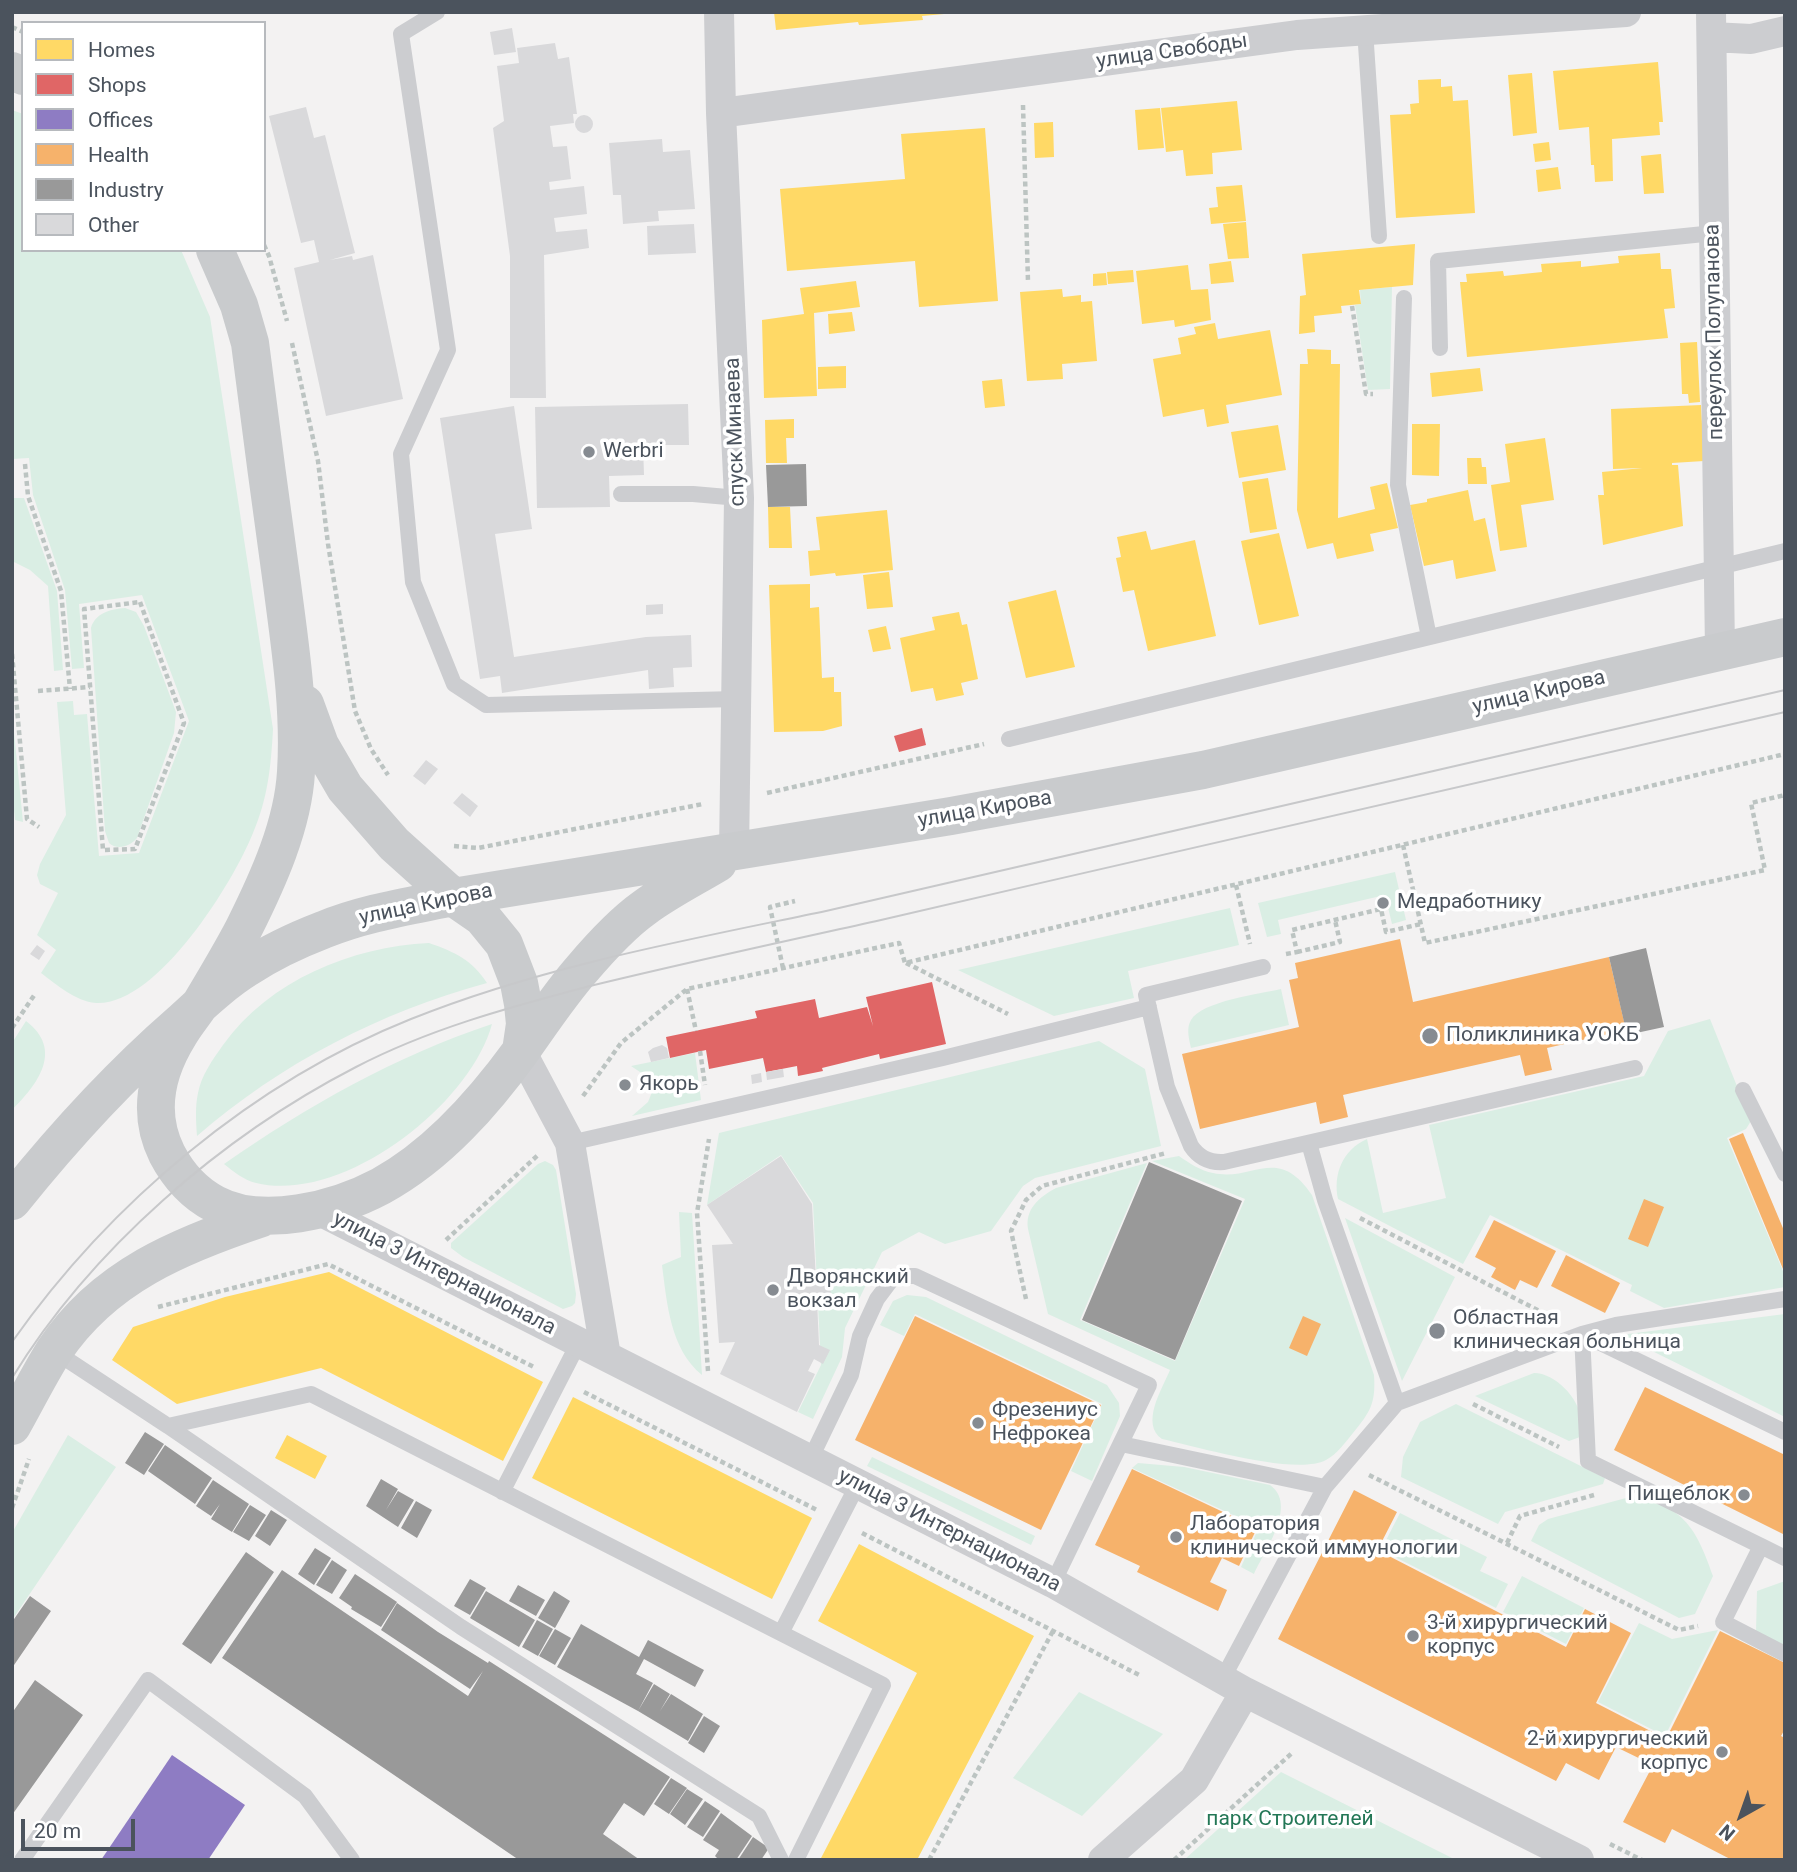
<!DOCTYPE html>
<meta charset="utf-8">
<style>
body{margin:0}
#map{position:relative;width:1797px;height:1872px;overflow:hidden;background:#f3f2f2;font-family:Roboto,sans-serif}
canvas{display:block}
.frame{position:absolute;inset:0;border:14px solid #4b535d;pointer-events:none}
.legend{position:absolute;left:21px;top:21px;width:245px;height:231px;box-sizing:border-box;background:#fff;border:2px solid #b7babe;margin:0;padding:9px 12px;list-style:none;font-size:21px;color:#4b535d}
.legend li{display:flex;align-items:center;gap:14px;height:35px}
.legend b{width:35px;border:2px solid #b7babe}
.north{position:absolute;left:1706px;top:1781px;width:70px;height:70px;-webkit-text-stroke:5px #fff;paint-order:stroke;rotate:220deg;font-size:19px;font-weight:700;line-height:28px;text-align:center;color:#4b535d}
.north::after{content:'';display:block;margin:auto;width:24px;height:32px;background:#4b535d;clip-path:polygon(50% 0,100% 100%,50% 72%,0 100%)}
.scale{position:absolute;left:21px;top:1819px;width:114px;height:32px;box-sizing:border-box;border:4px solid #4b535d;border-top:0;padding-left:9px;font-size:21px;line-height:24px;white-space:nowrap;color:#4b535d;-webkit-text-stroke:5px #fff;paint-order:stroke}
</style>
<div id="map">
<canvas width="1797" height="1872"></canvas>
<div class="frame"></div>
<ul class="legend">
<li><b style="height:19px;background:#ffd966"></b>Homes</li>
<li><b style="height:19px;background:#e06666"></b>Shops</li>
<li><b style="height:19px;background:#8e7cc3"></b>Offices</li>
<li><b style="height:19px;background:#f6b26b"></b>Health</li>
<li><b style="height:19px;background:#999"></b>Industry</li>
<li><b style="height:19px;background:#d9d9db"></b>Other</li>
</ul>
<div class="north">N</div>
<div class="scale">20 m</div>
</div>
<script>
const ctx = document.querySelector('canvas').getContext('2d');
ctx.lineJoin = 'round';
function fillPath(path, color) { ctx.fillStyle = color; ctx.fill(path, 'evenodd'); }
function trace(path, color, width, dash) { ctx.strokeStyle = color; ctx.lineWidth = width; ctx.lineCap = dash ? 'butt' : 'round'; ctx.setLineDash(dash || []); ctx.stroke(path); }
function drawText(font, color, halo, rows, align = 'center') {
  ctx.font = font + ' Roboto,sans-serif'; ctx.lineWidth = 7; ctx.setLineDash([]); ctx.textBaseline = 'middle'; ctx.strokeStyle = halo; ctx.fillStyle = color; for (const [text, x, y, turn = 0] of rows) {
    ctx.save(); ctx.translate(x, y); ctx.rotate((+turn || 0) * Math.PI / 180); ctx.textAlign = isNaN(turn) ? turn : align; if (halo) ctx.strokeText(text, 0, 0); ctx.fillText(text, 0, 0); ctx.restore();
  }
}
fillPath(new Path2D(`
 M12,110l11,4v136h158l29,67 63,412c-2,37 -5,69 -20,104 -20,50 -96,173 -157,170 -21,-2 -39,-18 -55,-30l15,-23 -19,-15 21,-42 -18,-9 -3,-9 3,-11 26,-49 -9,-113 16,-1 1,14 13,-1 12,142 40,-3 50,-132 -47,-126 -63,9 5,64 -12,1 -7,-79 -32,-95 -4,-37 -17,1z
 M1392,287l-2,102 -22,1 -13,-85 6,-1 -1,-14z
 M24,498l33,93 6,79 -9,1 -6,-85 -18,-16 -18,-9v-63z
 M125,608l11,4 8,14 32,86 -2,21 -37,105c-6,8 -20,13 -28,5l-4,-12 -14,-203c4,-15 20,-19 34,-20z
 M12,712l11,110 -8,-2 -3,-30z
 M1395,872l11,48 -14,4 -7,-29 -107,25 3,14 -14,3 -9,-34z
 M1230,908l9,37 -111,26 6,27 -80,18 -96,-46z
 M429,943c26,9 43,17 58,40 -107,29 -207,81 -290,153 -1,-15 -2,-29 1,-43 3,-17 15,-34 25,-48 47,-65 128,-98 206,-102z
 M1281,989l8,36 -98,23c-2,-9 -5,-20 0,-28 11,-19 69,-26 90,-31z
 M1710,1019l41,102 -5,8 -19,9 56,133 2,-1v17l-121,21 -34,-17 2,-6 -142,-70 -27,49 -125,-65c-5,-24 4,-49 29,-60l16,74 63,-15 -17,-73 215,-49 24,-45z
 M26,1021c38,29 12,63 -14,89v-67z
 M492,1024c-22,81 -149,180 -236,159 -12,-3 -22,-11 -32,-19 83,-58 172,-108 268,-140z
 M1099,1041l46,28 16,77 -126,32 -12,8 -32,45 -46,13 -26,-12 -37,20 -37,76 -3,29 -29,62 -15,-7 23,-47 -8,-162 -32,-48 -74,50 12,-72z
 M695,1053l6,47 -69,16 16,-14 4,-10 -6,-16 -15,-10z
 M1179,1156c10,7 22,15 34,17 41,9 64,-29 99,22l62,180c2,29 -4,37 -21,58 -8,10 -16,21 -27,27 -30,16 -128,-13 -164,-21 -22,-15 0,-50 8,-69l-122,-56 -20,-85c-3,-20 11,-32 28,-41l91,-25 -67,157 95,41 70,-162 -93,-38z
 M545,1161l8,4 3,5 20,124 -1,9 -3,3 -9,3 -100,-52 -12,-9v-5l87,-79z
 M679,1212l13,1 10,162c-32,-26 -35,-72 -40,-110l19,-8z
 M1345,1218l110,59 -53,104z
 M907,1295l19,2 181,88 12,18 1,13 -28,65 -21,-10 31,-67 -187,-90 -11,22 -24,-11 13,-24z
 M1785,1314v103l-165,-82z
 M1534,1373c21,0 45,25 47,46 1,6 0,13 -1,18l-11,4 -94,-45z
 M1456,1404l149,74 -2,6 -98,28 -7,12 -97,-47 2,-20 17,-35z
 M68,1435l48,32 -104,153v-87z
 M872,1457l163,79 -4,9 -164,-79z
 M1138,1463l46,4 86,18c28,20 -5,65 -16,89l-13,-7 18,-40 -127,-59z
 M1626,1498c56,4 70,29 87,78l-18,38 -16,4 -148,-77 8,-16 9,-6z
 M1400,1513l87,44 -7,14 28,13 -12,24 -115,-58z
 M1522,1576l62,32 -18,36 -63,-32z
 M1785,1581v66l-29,-15 1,-41z
 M1639,1623l33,16 46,-9 -53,106 -67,-34z
 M1079,1692l84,42 -81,82 -69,-38z
 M1281,1772l175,88h-272z`), '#daeee4');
fillPath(new Path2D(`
 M774,12h170v2l-22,2 1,4 -64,5 -1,-3 -82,8z
 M1658,62l5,60h-4l1,13 -48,4 1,42 -18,1 -1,-17h-3l-2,-38 -30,3 -6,-59z
 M1532,73l5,60 -24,3 -5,-61z
 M1441,79v8l11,-1 1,15 15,-1 7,113 -79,5 -6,-103 21,-1 -1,-10 9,-1 -1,-23z
 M1237,101l5,49 -30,3 1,21 -27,2 -3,-26 -17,2 -5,-44z
 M1160,108l4,40 -26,2 -3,-40z
 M1053,122l1,35 -19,1 -1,-35z
 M985,128l13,173 -79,6 -4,-46 -128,10 -7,-82 125,-10 -4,-45z
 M1549,142l2,18 -16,2 -2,-18z
 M1661,154l3,39 -20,1 -3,-38z
 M1558,167l3,22 -23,3 -2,-22z
 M1242,185l4,36 -35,3 -2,-16 9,-1 -2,-20z
 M1246,222l3,36 -21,1 -5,-35z
 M1415,244l-2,41 -54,5 2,14 -20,2 1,7 -28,3 1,16 -16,2 1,-38 6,-1 -4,-41z
 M1660,253l1,16h10l4,39 -11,1 4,29 -201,19 -7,-75h7l-1,-8 37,-3 1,5 38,-4 -1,-8 40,-3v6l38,-4 -1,-7z
 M1231,261l3,21 -23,2 -2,-20z
 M1188,265l3,25 17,-1 3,31 -36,7 -1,-7 -32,4 -6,-53z
 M1133,270l1,12 -26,2 -1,-12z
 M1106,273l1,12 -14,1v-12z
 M856,281l4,26 -46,6 3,83 -53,2 -2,-78 42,-6 -4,-26z
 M1062,289l1,8 18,-2v7l11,-1 5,60 -35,3 1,15 -36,2 -7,-89z
 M852,312l3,19 -26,3 -1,-20z
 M1215,323l3,16 52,-9 12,65 -56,10 3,18 -22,4 -3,-18 -41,8 -10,-58 28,-5 -3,-16 18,-4 -2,-7z
 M1697,342l3,60 -11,1 -1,-9h-6l-2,-51z
 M1307,349l24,1v14h9l-2,154 37,-9 -5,-22 17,-4 11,45 -28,6 4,17 -37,8 -4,-16 -26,6 -10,-39 3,-146h8z
 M846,366v22l-28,1v-22z
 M1480,368l3,23 -51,6 -2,-24z
 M1002,379l3,27 -20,2 -3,-27z
 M1701,405l3,56 -32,2v2h6l5,61 -80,19 -5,-50h6l-2,-23 40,-4 -29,1 -2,-60z
 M794,419v19h-8l1,25h-21l-1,-43z
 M1412,424h28l-1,52 -27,-1z
 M1278,425l8,45 -47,8 -8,-46z
 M1545,438l9,62 -33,5 6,42 -27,4 -9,-66 19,-3 -5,-38z
 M1467,458h14l1,9h4l1,17h-19z
 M1268,478l9,51 -27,4 -8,-51z
 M1468,490l6,31 11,-3 11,53 -40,8 -3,-19 -29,6 -14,-61 17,-3v-3z
 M768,507h22l2,41h-23z
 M887,510l6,60 -57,6 -1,-3 -25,3 -2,-25 12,-1 -4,-33z
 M1146,531l5,19 44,-10 21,96 -68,15 -14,-61 -11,2 -7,-34 5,-1 -4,-20z
 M1279,533l20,83 -40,9 -18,-84z
 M889,572l4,35 -26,2 -4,-34z
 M810,584v24l9,-1 3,71 12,-1v15h7l1,34 -19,5 -49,1 -5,-147z
 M1056,590l19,77 -49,11 -18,-76z
 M959,612l3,13 5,-1 11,55 -17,4 3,12 -28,6 -3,-13 -22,4 -11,-54 35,-8 -3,-13z
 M886,626l5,23 -18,3 -5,-22z
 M329,1272l214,110 -40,79 -182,-93 -144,36 -65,-44 21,-33 92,-30z
 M573,1397l239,121 -40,81 -240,-121z
 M287,1435l40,21 -12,23 -40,-21z
 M859,1544l175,92 -117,224h-97l97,-187 -99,-52z`), '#ffd966');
fillPath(new Path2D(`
 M922,728l4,17 -27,7 -5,-16z
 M932,982l14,62 -66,15 -1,-5 -57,14 1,3 -25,5 -1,-10 -31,6 -3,-14 -54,11 -3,-19 -36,8 -4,-21 91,-19 -2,-7 60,-12 4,19 48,-11 6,19 -7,-29z`), '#e06666');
fillPath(new Path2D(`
 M172,1755l73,50 -37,55h-107z`), '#8e7cc3');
fillPath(new Path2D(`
 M1400,939l13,63 196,-45 17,73 -79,18 5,22 -27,6 -5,-21 -177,40 5,22 -28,7 -4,-22 -116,27 -18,-75 117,-27 -10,-47 9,-2 -3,-15z
 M1743,1133l42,100v36h-2l-54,-130z
 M1644,1199l20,8 -16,40 -20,-8z
 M1494,1220l62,31 -19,37 -17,-8 -5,10 -24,-13 5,-9 -21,-11z
 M1566,1255l54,28 -15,30 -54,-27z
 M915,1316l186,89 -60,125 -186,-90z
 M1303,1316l18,8 -14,32 -18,-8z
 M1645,1387l140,68v80l-171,-85z
 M1132,1469l125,59 -18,38 -17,-8 -12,24 17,8 -9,21 -81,-39 3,-6 -45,-21z
 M1354,1490l43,22 -20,39 6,2 183,94 19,-38 46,24 -35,70 70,36 54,-108 65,32v66l-4,7 4,2v122h-53l-60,-31 -7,14 -42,-21 30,-57 -37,-18 -17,33 -33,-17 -10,18 -278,-142z`), '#f6b26b');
fillPath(new Path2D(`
 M806,464l1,42 -39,1 -2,-42z
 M1646,948l18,79 -37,8 -18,-78z
 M1149,1162l93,39 -67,159 -93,-40z
 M145,1432l19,12 -20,31 -19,-12z
 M165,1445l47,33 -17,26 -47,-33z
 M381,1479l17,10 -12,21 12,-19 16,9 -16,27 -32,-21z
 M213,1480l36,24 -17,28 -21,-13 9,-15 -9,12 -15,-10z
 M416,1501l16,9 -15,28 -16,-10z
 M250,1505l16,10 -17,26 -16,-9z
 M271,1510l16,10 -17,26 -15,-10z
 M315,1548l16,10 -17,27 -16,-11z
 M246,1552l28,20 -63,92 -29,-20z
 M332,1560l15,10 -15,24 -16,-9z
 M282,1570l186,126 15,-25 -13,18 -89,-59 16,-27 41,29 50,31 1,-2 181,116 -26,39 -20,-13 -21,31 37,26h-121l-297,-202z
 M355,1574l42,28 -16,25 -30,-18 1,-2 -13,-9z
 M470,1579l16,9 -16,27 -16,-9z
 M518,1585l27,15 -9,16 -27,-15z
 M486,1591l49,29 -16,27 -49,-29z
 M554,1591l16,10 -15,27 -17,-10z
 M30,1596l21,15 -39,57v-46z
 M537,1620l16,9 -15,27 -16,-9z
 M581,1624l58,33 9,-17 56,30 -9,17 -51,-28 -8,15 17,9 -15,28 -81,-44z
 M555,1629l16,9 -16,27 -16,-9z
 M35,1680l48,35 -71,100v-102z
 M654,1684l16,10 -10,17 11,-17 32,20 -15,27 -50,-30z
 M704,1716l16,10 -16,27 -16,-10z
 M671,1778l16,10 -18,26 -15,-10z
 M687,1789l16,10 -18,26 -15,-11z
 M705,1801l15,10 -17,26 -16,-10z
 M721,1813l31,23 -16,24h-17l-4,-4 4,-6 -16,-10z
 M753,1837l16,11 -8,12h-23z`), '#999');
fillPath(new Path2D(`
 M512,28l4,24 -22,3 -4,-23z
 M555,43l3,16 11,-2 8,57h-4l1,9 -24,3 3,21 14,-1 4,33 -22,3 1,8 34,-4 3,28 -33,4 2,14 31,-3 2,19 -45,7 2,143h-36v-142l-17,-128 11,-7 -7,-55 22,-3 -2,-15z
 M306,107l8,31 11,-3 30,118 -25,7 22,-4 1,4 20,-5 30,144 -77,17 -32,-148 25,-6 -5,-22 -13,3 -32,-127z
 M575 124a9 9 0 1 1 18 0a9 9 0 1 1-18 0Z
 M662,139l1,13 27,-2 5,59 -37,2 1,10 -36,3 -2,-29h-8l-4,-52z
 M694,224l2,29 -48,2 -1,-29z
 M688,404l1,41h-46l1,30 -35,1 1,31 -73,1 -2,-101z
 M514,406l18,123 -37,5 19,123 132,-20 45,-2 1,32 -19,1 1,19 -25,2 -1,-19 -146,23 -2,-17 -20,3 -40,-261z
 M663,604v10l-17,1v-10z
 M426,760l12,9 -13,16 -12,-9z
 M462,793l16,13 -8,11 -17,-14z
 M37,945l8,6 -6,9 -9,-6z
 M662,1045l5,3 2,10 -18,4 -3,-10 5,-4z
 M783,1069l1,8 -17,3 -1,-8z
 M761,1073l1,9 -10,2 -1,-9z
 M781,1156l31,48 4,76 14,-1 1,20 -14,1 2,45 11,5 -7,14 -9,-5 -6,12 7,3 -18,38 -77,-38 15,-32 -16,1 -7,-98 21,-1 -26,-39z`), '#d9d9db');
trace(new Path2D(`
 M12,27l11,5
 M1023,105l5,177
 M264,245l5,11 18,65
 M1352,306l14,88h7
 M292,343l26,118 10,83 27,167 16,38 17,26
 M25,464l3,32 33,95 9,98
 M140,602l44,121 -49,126 -32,1 -19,-241z
 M12,654l15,165 12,8
 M38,691l52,-4
 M767,793l217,-49
 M1403,845l22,98 340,-73 -14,-67 34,-8
 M454,846l24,2 225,-44
 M1236,885l14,59
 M1297,952l43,-10 -5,-22
 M1286,954l11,-2 -5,-22 89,-21 5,23 35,-8
 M906,963l102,51
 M783,968l-13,-61 25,-6
 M687,989l9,42
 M12,1028l23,-34
 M700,1051l5,34
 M583,1096l38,-53 66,-54 212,-46 6,20 880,-209
 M1360,1218l191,99
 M446,1240l92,-85
 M1026,1299l-15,-68 15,-31 16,-14 124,-33
 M158,1307l170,-43 208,104
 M708,1371l-11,-158 12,-74
 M584,1392l233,118
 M1473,1404l86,43
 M1369,1475l310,155 19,-4
 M12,1508l17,-49
 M862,1533l279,143
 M1507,1543l13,-27 74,-21
 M1610,1844l32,16
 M929,1860l124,-229
 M1174,1860l118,-107`), '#bcc4c2', 4.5, [5, 3.5]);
trace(new Path2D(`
 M437,12l-36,22 47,316 -47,104 12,128 41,102 32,21 251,-6
 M1365,30l14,206
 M1404,298l-6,187 31,152
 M1440,348l-2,-87 276,-28
 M621,494h72l46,4
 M1009,739l776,-188
 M1263,967l-117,28 21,92 24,59c8,12 19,17 33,16l411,-94
 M1743,1090l42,84
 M570,1143l373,-85 206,-51
 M1309,1143l16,57 72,203
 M54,1351l114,75 143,-32 572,291 -87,175
 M168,1426l293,201 298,189 22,44
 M1121,1444l204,43
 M810,1460l41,-85 9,-39 17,-37 15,-20 13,-3h10l234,109 -96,198
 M502,1492l77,-150
 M1761,1546l-173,-85 -6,-127 203,98
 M1785,1558l-24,-12 -38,76 62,32
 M781,1633l77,-149
 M1222,1680l103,-193 72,-84 185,-69 34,-9 169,-26
 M22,1860l126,-180 157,116 47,64`), '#cccdd0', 16);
trace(new Path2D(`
 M719,12l2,101 18,385 -5,355
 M1711,12l9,639
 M1712,37l39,2 34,-8
 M721,113l576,-78 329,-23
 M521,1051l49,92 36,213
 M316,1209l737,374 192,109 334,168
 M1103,1860l91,-80 51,-88`), '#cccdd0', 30);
trace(new Path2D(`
 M12,71l11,5
 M215,250l24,55 11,38c10,80 21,161 32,241 8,62 18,125 14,188 -3,53 -28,108 -52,156 -13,25 -28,50 -43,75 -7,11 -16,21 -22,32 -23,37 -32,79 -12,119 11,21 27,39 48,50 47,25 121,6 166,-18 57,-31 103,-84 140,-135 20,-28 39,-57 61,-82 17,-20 41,-46 62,-61 23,-17 49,-30 74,-45
 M305,704l15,41 25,43 49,56 59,53 29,20 22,27 15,39 4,21 2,20 -4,27
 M12,1201c52,-65 107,-125 169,-179 21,-19 42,-39 66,-54 24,-16 50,-28 76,-38 41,-17 87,-24 130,-33l498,-81 252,-46 582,-133
 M12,1426c14,-25 27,-51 42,-75 50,-75 127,-106 208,-133`), '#c9cbcd', 38);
trace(new Path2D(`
 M12,1342c98,-139 241,-260 399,-323 132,-53 276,-79 415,-108l959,-221
 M12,1378c79,-129 210,-242 344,-311 73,-38 151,-59 230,-80 98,-24 196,-45 295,-67 301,-70 602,-139 904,-208`), '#c7c8ca', 2);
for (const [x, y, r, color] of [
 [589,452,7,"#868b91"],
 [1383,903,7,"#868b91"],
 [1430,1036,9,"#868b91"],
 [625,1085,7,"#868b91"],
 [773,1290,7,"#868b91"],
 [1437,1331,9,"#868b91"],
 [978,1423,7,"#868b91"],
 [1744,1495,7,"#868b91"],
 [1176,1537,7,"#868b91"],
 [1413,1636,7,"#868b91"],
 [1722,1752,7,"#868b91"]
]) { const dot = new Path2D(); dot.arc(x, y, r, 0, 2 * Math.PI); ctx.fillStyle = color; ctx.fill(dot); trace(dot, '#fff', 2.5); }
drawText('21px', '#4b535d', '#fff', [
 ["улица Свободы",1172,52,-8],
 ["переулок Полупанова",1715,332,-91],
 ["спуск Минаева",736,432,-92],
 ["улица Кирова",1539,693,-13],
 ["улица Кирова",985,810,-10],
 ["улица Кирова",426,905,-12],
 ["улица 3 Интернационала",444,1274,27],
 ["улица 3 Интернационала",949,1531,27]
]);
drawText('21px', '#4b535d', '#fff', [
 ["Werbri",603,452],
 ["Медработнику",1397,903],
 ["Поликлиника УОКБ",1446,1036],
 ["Якорь",639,1085],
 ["Дворянский",787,1278],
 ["вокзал",787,1302],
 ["Областная",1453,1319],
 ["клиническая больница",1453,1343],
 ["Фрезениус",992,1411],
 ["Нефрокеа",992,1435],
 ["Пищеблок",1730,1495,"right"],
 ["Лаборатория",1190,1525],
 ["клинической иммунологии",1190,1549],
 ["3-й хирургический",1427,1624],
 ["корпус",1427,1648],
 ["2-й хирургический",1708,1740,"right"],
 ["корпус",1708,1764,"right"]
], 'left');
drawText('21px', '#237756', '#fff', [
 ["парк Строителей",1290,1820]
]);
</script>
